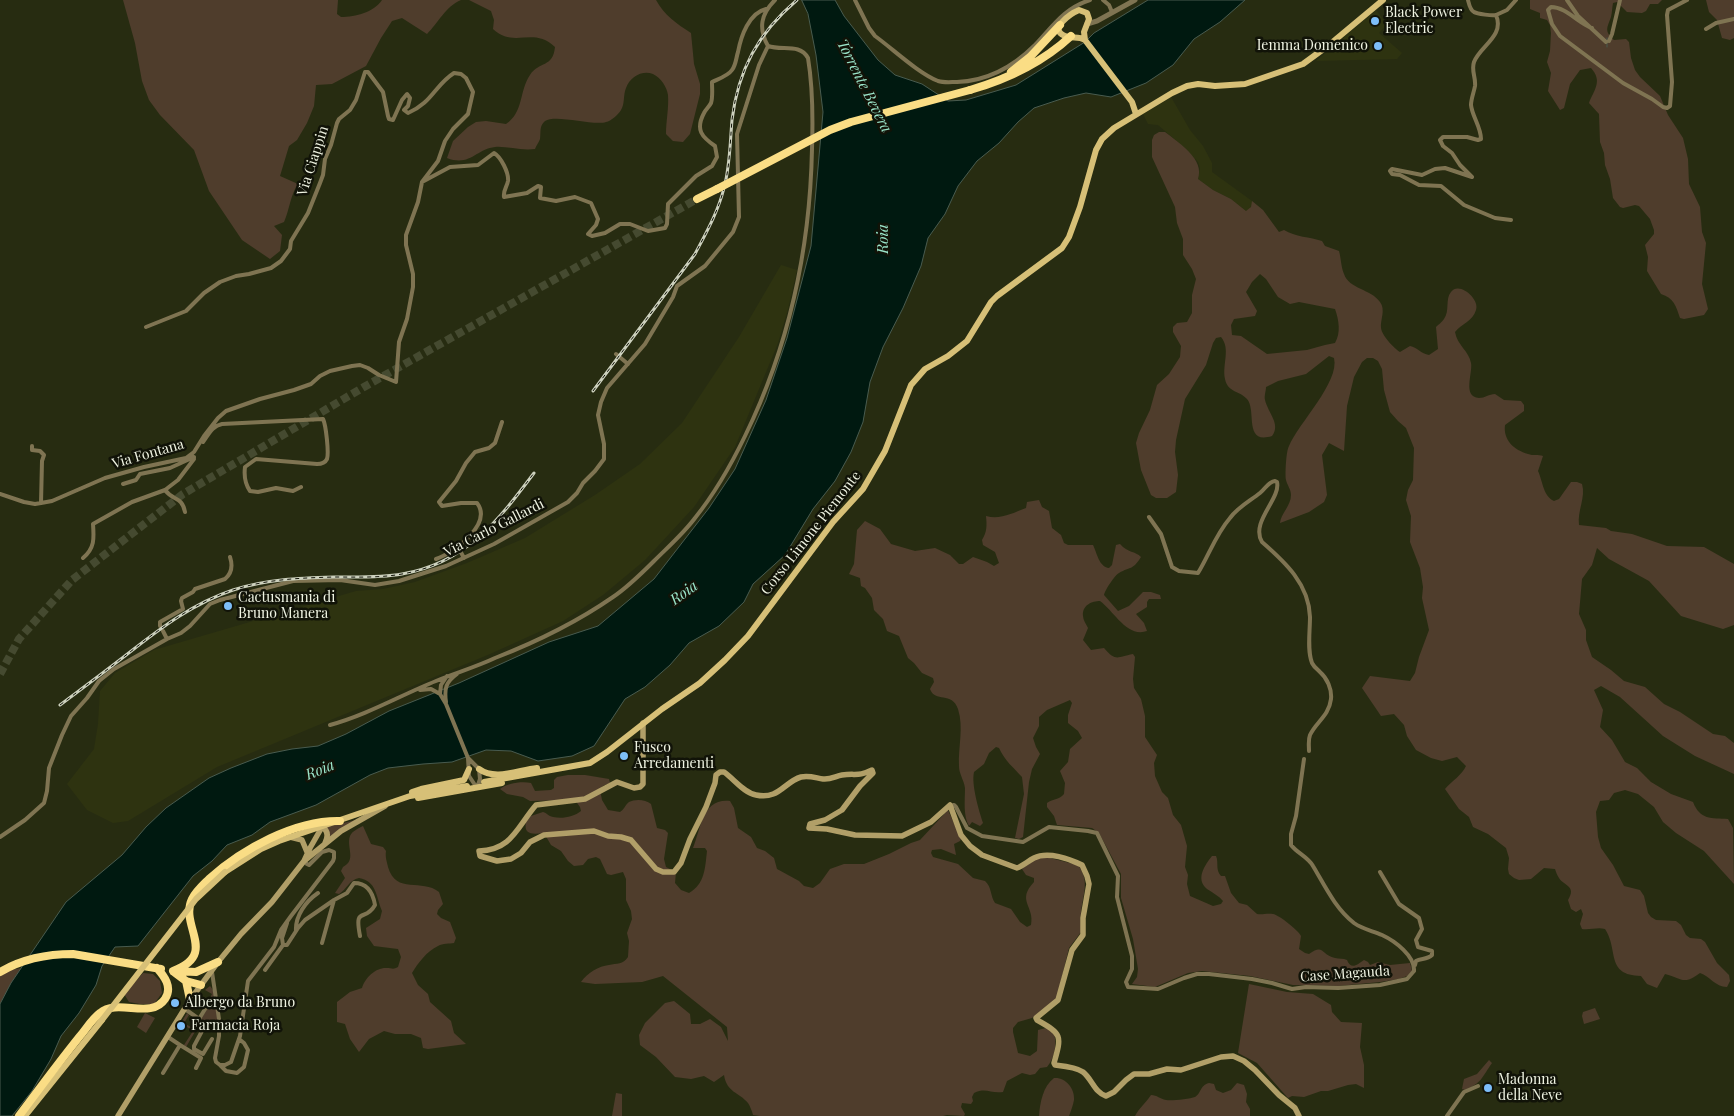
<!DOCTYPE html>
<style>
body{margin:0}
canvas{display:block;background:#272c11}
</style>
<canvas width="1734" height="1116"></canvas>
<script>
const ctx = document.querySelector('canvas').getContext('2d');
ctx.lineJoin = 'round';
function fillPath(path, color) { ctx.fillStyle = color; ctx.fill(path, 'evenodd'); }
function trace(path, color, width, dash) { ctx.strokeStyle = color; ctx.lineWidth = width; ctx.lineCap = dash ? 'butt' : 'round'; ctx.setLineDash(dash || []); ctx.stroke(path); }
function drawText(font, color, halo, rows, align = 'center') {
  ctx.font = font + ' "Playfair Display",serif'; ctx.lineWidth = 5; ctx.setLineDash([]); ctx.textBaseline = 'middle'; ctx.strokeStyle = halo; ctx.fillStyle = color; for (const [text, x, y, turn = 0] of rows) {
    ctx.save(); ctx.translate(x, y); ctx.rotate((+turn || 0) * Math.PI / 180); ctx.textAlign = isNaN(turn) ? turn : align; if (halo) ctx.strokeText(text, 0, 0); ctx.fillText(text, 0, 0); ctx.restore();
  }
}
fillPath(new Path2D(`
 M1376,10l11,14 -8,9 23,20 -5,6 -81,2z
 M1171,97l19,33 13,16 9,17v9l40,29v6l-6,4 -15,-12 -18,-9 -15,-11 2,-11 -2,-6 -12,-13 -28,-24 -10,-1 -5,-10z
 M781,265l16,5 -9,39 -10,34 -43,104 -41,60 -49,53 -42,35 -40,26 -73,33 -273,113 -89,54 -15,2 -26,-13 -20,-26 27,-35 4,-25 2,-33 15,-18 39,-23 202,-59 27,-2 32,-7 52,-19 58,-25 70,-43 45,-31 42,-41 57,-86z`), '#2e3310');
fillPath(new Path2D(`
 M123,0h215l-1,14 4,3c15,0 33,-5 41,-17h79c-15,6 -23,23 -34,34l-25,-16 -10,3 -11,17 -15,28 -34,18 -16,1 -2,21 -7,17 -10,17 -8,6 -9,30 18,8c-7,9 -9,27 -14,38l-10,4 8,9 -2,16 -10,8 -28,-19 -33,-49 -15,-41 -34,-35 -11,-15 -7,-19 -7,-38z
 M469,0h187c8,15 21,24 35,33l3,31 6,20v10l-10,40 -7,8 -10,-1 -7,-7c0,-13 3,-26 2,-39 -1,-8 -7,-17 -15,-21 -11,-4 -23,3 -27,14 -3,7 -1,16 -5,22 -3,5 -10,11 -15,12 -13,4 -50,-8 -61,-1 -6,5 -4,11 -5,18 -1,3 -4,7 -5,10 -14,2 -28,-3 -40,-2 -19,2 -25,20 -48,11l6,-17 15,-14 8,-5 10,-1 20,3c18,-12 13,-33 24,-49 9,-14 23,-7 25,-28 -22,-21 -41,2 -62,-18l1,-9 -3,-9z
 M1530,0h132l-4,4h-8l-4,7 -4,2 -15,-1 -10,-10 -4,1c-1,5 -1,10 -2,14 -4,11 -7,14 3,23l12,-1 3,3 2,16 4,12 5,7 20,19 8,19 15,23 5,21 1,25 11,23 2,25 4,11 -4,41 6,25 -4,6 -20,4 -4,-1c-4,-12 -6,-20 -19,-24l-14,-23 1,-14 -3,-12 9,-11v-4l-4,-11 -11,-13 -4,-1 -12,3 -3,-1 -7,-9 -3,-19 -5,-14 -1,-12 -4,-11 -1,-28 -10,-11c5,-13 14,-22 2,-35l-11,2 -10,14 -6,24 -4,2 -12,-19 3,-18 -4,-11 3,-11 1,-18 -1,-8 -3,-5 -7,-2v-5l-10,-4z
 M1706,0h28v38l-4,2 -8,-2 -5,-18 -8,-8z
 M1159,132h6c14,11 40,27 33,47l15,11 18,9 15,12 5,-4 1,-6 11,9 16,22 5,-2c11,7 26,7 38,11l3,5 14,5c2,7 2,16 5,23 5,15 27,15 36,28 6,8 0,18 1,26 1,8 13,20 19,24l10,-6c7,1 11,8 19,9l9,-6 -2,-22c2,-2 6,-5 8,-8 6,-8 1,-20 7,-27 8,-11 29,7 25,18 -3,11 -15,14 -21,22 2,13 14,19 16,31 2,10 -9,34 8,35 6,0 10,-4 16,-4l9,6 17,1 3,4v6l-19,14c-2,15 9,25 23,29 5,2 10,0 15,2l-5,15c5,11 5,25 16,30l5,-2 12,-17h6l5,2c4,13 -5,27 -3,41l27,3 5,3 21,3 35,12 37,1 30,17v61l-11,4 -42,-13 -32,-35 -40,-22 -12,-11 -5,17 -10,14 -3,35 7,16v10l6,17 19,13 13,11 21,6 19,17 16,8 33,22 12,2 9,7v31l-39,-18 -32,-20 -43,-39 -19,-11 -7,4 9,20 -3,17 12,13 13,22 12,6 14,14 20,12 22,8c7,18 18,16 35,17l5,9 1,56 -30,-33 -28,-18 -13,-11 -9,-15 -16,-13 -13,-4 -11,3 -5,7 -9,1 -4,11 2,25 3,11 12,17 11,21 16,4 4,6 4,17 3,4 5,3 20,1 5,4 5,10 4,3 11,1 4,3 12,21 12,12 1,6 -3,6c-12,0 -17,-11 -27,-14 -17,13 -18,5 -35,1l-8,14 -10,-4 -6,-8c-36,-1 -22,-26 -36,-47 -7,-2 -15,1 -23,0l-2,-5 3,-10 -2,-5 -5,3 -5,-3 -3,-9c9,-14 -4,-14 -9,-22 -2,-3 -3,-6 -4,-9l-11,-1 -13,11 -12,1 -5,-2 -5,-4 -1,-5 1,-11 -3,-10 -18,-14 -15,-7 -4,-10 -10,-8 -14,-20c7,-8 17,-14 21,-23l-9,-9 -15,4 -11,-3 -15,-8 -9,-14 -3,-11 -10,-11 -13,2 -19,-28 8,-12 40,5 5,-8 4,-16 10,-27 -7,-32 1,-11 -3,-19 -10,-26 1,-26 -5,-16 2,-10 5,-10 1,-32 -8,-20 -8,-7 -8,-9 -6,-22 -2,-21 -4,-8 -5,-3h-6l-5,4 -8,15 -7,29 -3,45 -15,-8 -7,12 5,40 -3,7 -15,10 -29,11c1,-10 11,-17 11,-28 0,-6 -4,-10 -5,-15 -1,-5 0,-29 3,-34 9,-22 51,-64 45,-88l-5,-2 -23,18 -28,7 -12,6c0,4 -2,9 -1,13 3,13 16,24 7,36 -29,9 -15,-26 -25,-37 -8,-9 -19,-6 -22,-20 -3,-15 6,-30 -4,-42l-5,1 -3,5 -7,22 -21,34 -9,41 -1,12 3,23 -2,17 -9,6h-11l-5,-3 -10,-25 -5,-27 3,-10 11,-23 7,-25 12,-11 11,-17 1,-11 -8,-14v-5l4,-4 10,-1 5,-9v-18l4,-16 -4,-10 -9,-14v-16l-6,-16 -2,-16 -23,-50v-17l2,-5zM1260,274l6,5 12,18 12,7 9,-2 36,7c4,11 6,24 0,34l-10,2 -18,5 -40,4 -26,-18 -9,-1 -1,-10 3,-6 21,-3 2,-5 -11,-19 6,-10z
 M1039,500l3,7 7,4 3,17 9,7 3,8 4,2h25c4,8 6,22 16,23l3,-3 4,-20 4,-1c8,9 15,7 21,13 -9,14 -10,9 -22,16 -4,2 -14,17 -15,22l14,16 11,-5 14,-14h8l9,3 1,4h-12l-2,3v5l-11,7 8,9 3,8c-20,7 -33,-20 -47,-30 -8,0 -18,4 -17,15 0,4 3,8 5,12l-5,12 8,10 13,-2c12,14 13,9 29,6l2,3 -2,22 1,9 7,11 4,17v21l12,18 -3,8 1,13 7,16 6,6 5,17 8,10 6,21 -2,21 3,8 -1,9 3,12 23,10 8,-2 2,-3c-4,-5 -10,-8 -16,-12 -12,-10 -2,-24 5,-33h4c3,7 -1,13 5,20h4l6,17 8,10 8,2 10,9c5,1 10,-1 16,0 6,1 25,16 28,22l-2,13 6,4 4,1c15,-11 12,1 26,4 4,1 8,0 12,2 4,10 10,5 17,0l4,2 2,3 8,-3 12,3 20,-2 2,8 -5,5 -8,3 -19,3 -42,4 -45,-1 -43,-9 -48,-5 -14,2 -33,14 -23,-3 5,-7 1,-8 -5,-30 -12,-41v-24l-22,-41 -7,-5 -35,-3 -3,-9 -7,-9v-4c5,-4 12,-3 17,-9l1,-11 -5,-12 8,-9 2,-13 12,-11 -4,-7 -10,-8v-8l4,-12 -2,-3 -23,10 -8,7v9l-6,12 3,9 4,7 -8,15 -3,13 -6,55 -4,2 -4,-1 9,-44 -2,-17c-9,-10 -17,-16 -23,-29l-3,-1 -7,6 -5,11 -10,8c-3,12 5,39 9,51l-3,3 -8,-4 -3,4c-6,-10 -4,-26 -4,-38 -1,-8 -6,-14 -6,-22 -1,-18 5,-39 -1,-57 -6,-18 -23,-6 -28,-20l4,-7 -1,-4 -11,-5 -8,-10 -6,-5 -9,-22 -12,-5 -4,-12 -9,-9 -2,-12 -7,-10 -4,-2 -1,-8 -11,-4 5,-10 3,-34 8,-9 15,8 11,15 24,7 20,-3 15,7 9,9h4l10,-7 14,5 7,4 5,-3 -4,-11 -12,-7 -1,-5c5,-8 5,-14 4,-24 14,4 27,-3 40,-8l1,-6z
 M568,775h17l24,4 1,4 -7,3 -3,4 2,10 6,10 12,2c4,-2 5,-7 9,-10 6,-3 16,-3 22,2l6,24 8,2 3,3 -4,26 2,8 10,5 -1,11 6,7 8,3c16,-9 16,-25 18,-42l-2,-3h-12c8,-19 9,-50 37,-47l4,7 4,20 13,9 6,11 8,3 9,7 3,11 22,12 5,5 9,2 7,-5 10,-14 14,-5h20l25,-10 22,-11 9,-3 28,-30 13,29 -1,2 -6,3 2,11 -15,-6 -9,1 -1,3 2,4 25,7 15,14 12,3c7,6 5,15 10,22l16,6 9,13 7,5 4,-2c4,-19 -15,-24 3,-43v-4l-8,-3 -4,-6 11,-8 9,-5 36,9c12,15 5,30 3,47 -1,7 0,14 0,20l-12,16 -12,49 -3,4 -22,17 -14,4 -5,6v4l5,21 12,3 7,-5 1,-21 8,-2 8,5c3,12 1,24 -7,34l-7,1 -5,6 -5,1 -8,-2 -15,8 -4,11c-12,2 -17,-5 -29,1l-2,4 1,4 -2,3 -9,-1 -1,4 4,7 -1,2 -17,-1 -4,1h-183l-7,-1c-1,-4 -3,-9 -5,-12 -9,-11 -21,-10 -24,-28l-10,7 -10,-6 -13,3 -16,-2 -19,-20 -16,-12 -1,-10 6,-12 20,-20 9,-2 16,13 1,10h9l10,-5 11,8 7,14 -1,-14 -64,-51 -21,6 -47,2 -14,-2c6,-9 18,-16 28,-17 8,-2 14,0 19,-8l1,-16 -2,-8 5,-14 -1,-8 -5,-11v-21l-3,-7 -12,3 -4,-1 -7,-15 -4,-2 -8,2 -5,6 -9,1 -6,-5 -7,-10 -10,-6 -7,-12c-9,1 -21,3 -18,-11l5,-6 12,-4c4,1 5,4 10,5 9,2 21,0 28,-6l-1,-4 -5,-7 -45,1 -7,-4 -16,-3 -7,-5c7,-6 22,-8 31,-6l4,8 16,-1 3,-2v-8l3,-3z
 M356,820l-1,1 -26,16 -3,-10z
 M363,826l8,18 12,3 3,4c-1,6 1,11 2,16 8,28 34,11 51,25l4,12 -5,6 -1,4 4,4 9,4 6,16 -2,5c-5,1 -11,0 -16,3 -11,5 -20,17 -26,27l6,12 10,9 2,8 21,19 3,12 12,11 -38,5 -5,-1 -2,-10 -10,-4h-16l-11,-3 -15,8 -10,13 -9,-13 -5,-15 -8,-2v-20l13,-10 12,-4c3,-10 13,-20 24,-20 6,0 7,2 12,-1l3,-10 -3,-8 -24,-3 -7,-10 -1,-8 14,-9 2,-8c-6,-14 -5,-30 -23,-33 -10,2 -12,11 -20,16l-4,-1 10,-15 -4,-7 2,-4c14,-7 3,-20 7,-31 2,-5 9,-8 13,-10z
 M22,968l-22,36v-28l9,-6z
 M143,973l10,1 7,7 2,12 -8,11h-14l-11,-2 -5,-8z
 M1249,984l38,8 26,2 18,11 1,7 9,10 21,1 -2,24 4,18v23l-8,-4 -8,1 -20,6h-7l-17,6 -12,-1 -4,2 -31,-35 -19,-10z
 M210,986c8,8 8,28 7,39l-7,-5 -6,10 -3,-11 11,-18 -2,-3 2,-4 -7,-4z
 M1595,1008l5,11 -16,5 -2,-8 1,-4z
 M145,1013l10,5 -9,15 -9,-6z
 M187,1013l2,2 -5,8 12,7 -10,17 -2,-2 9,-14 -12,-8z
 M1489,1060l3,3c-10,14 -10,20 -27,27l-3,-1 2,-10 13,-5z
 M1054,1078c11,-1 21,10 20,22 -1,5 -3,11 -5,16h-30c1,-13 4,-30 15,-38z
 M1209,1083l5,1 2,6 7,3 8,-3 6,-7 7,2 3,9 -1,8 4,7v7h-115c4,-8 11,-13 16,-21 6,0 9,4 15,5 5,1 24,-1 29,-3 7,-4 4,-11 14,-14z
 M616,1093l6,1v22h-10z`), '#4f3d2c');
const water = new Path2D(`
 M802,0h33l9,16 34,44 17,15 27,9 26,17 18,-1 50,-15 69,-43 9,-9 54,-33h97l-25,22 -26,17 -21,26 -27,18 -35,14 -25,-4 -22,5 -30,10 -16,14 -19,21 -22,18 -19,25 -13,28 -17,24 -7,28 -18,42 -20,39 -13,35 -7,40 -12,30 -16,29 -22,28 -28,46 -32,29 -9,18 -25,24 -30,17 -19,22 -25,22 -20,12 -31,47 -22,10 -34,5 -27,-10 -25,-1 -34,12 -29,2 -35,4 -18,7 -54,30 -46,17 -18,13 -25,10 -15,16 -19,15 -55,70 -23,1 -13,19 -6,19 -17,28 -18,23 -10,23 -19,32 -20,25h-12v-112l11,-21 55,-81 56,-47 24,-28 20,-19 43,-30 22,-10 36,-14 25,-5 26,-3 28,-12 43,-23 70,-28 90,-41 49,-16 56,-47 55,-71 26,-39 31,-69 21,-62 24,-92 12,-134 -7,-57 -8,-41z`);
fillPath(water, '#001910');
trace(water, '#485b4f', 1);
trace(new Path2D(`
 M1607,38v9`), '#485b4f', 1);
trace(new Path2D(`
 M0,674l19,-35 53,-59 111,-86 181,-107 333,-188`), '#454a30', 8, [8, 4]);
trace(new Path2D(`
 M855,0l14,28 6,8c18,13 43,37 63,45 6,2 13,1 19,1 30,-1 57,-16 78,-37 18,-19 29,-37 55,-45
 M1103,0l6,5 3,7
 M1468,0c1,4 2,10 6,12 3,2 19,4 22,3
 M1567,0l11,16 28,26
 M1496,15c9,21 -16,31 -22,47 -3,9 2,15 1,24 -1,6 -4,13 -4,19 1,11 10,22 10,34l-3,1 -11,-3h-24l-3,3 3,6 9,7 8,12 12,12 -27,-9 -10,1 -13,6 -30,-6 -2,2 2,3 8,1 19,10 22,1 23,19 31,13 16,2
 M1496,15l11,-5 9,-10
 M1592,28c-14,-5 -26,-21 -41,-21l-3,3 4,14 8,12 63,47 29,16 11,8 4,1 3,-2 2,-24 -5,-67 1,-5 19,-10
 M1706,29l10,-6 18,-4
 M1609,41l3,-7 8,-34
 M768,46c-10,-18 -7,-32 7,-46
 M422,182l28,-15 28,-2 16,-12c7,4 15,20 14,28 -1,6 -5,9 -4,16l23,-4 11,-7 3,1 -1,11 16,3 19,-4 16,6 7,16 -2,6 -8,9 4,2 13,-3 15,-9h10l18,7 17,-3 2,-4 1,-20 28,-28 16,-10 5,-9 -2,-11c-13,-9 -20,-16 -11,-33 2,-4 5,-6 7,-10 2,-6 1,-14 1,-21 6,-3 16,-6 20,-12 4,-5 4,-12 6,-18 3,-16 11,-39 28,-43
 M616,354l12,10
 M203,442c6,-8 9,-16 19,-18l101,-5c3,6 6,34 4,40 -2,4 -6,5 -10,5l-61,-5 -11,8c-1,8 0,17 5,24l8,1 18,-4 17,3 8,-4
 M32,446v4l8,1 4,4 -2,6 -1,42
 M123,484l13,-4 4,-6 30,-6 24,-11
 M165,490c8,11 17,6 20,22
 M0,494l24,8 11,2 6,-1 11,-2 53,-23 39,-11 42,-9 8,-6 10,-16 14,-18 8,-7 34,-12 34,-9 17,-6 9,-8 10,-5 22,-5 8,-1 8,3 11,7 17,7 3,-40 8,-23 6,-32v-13l-7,-29v-10l12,-33 4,-20 16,-21 7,-20 8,-12 15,-15 5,-22 -7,-14 -5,-4 -7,-1c-19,12 -22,30 -46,40l-4,-3 4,-4 2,-8 -3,-4 -5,6 -9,20 -4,-1 -1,-3 -5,-24 -15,-20h-3l-9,28 -6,10 -11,9 -2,4 -6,22 -6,14 -2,16 -3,8 -12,30 -17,28 -1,8 -9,12 -10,7 -22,6 -13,2 -16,6 -16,11 -18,18 -40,16
 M1149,517l12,17 11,33 7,4 19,2c11,-18 18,-39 32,-55 8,-11 20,-17 30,-25 6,-5 8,-11 15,-12l2,1c4,17 -27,40 -15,60 23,20 47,42 48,75 0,15 -3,33 2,46 2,4 5,6 8,9 7,6 12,17 11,27 -2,17 -15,23 -21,36 -2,5 -1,11 -1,16
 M458,547l6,11
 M83,558c12,-10 11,-20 10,-34l39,-22 33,-12 13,-10 16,-21 -2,-4
 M436,559c18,-6 57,-35 41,-56h-16l-19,3 -3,-4 17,-21 10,-18 9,-11 14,-4 6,-5 7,-21
 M160,626v-4l23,-13 -2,-8 1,-3 11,-6 2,-3 30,-10c7,-6 8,-13 5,-22
 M163,631l4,8
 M420,690l11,-1 9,5 6,10 22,54 11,11 1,10 -3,9 -8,-12 -1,-18
 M440,694l1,-9 6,-9
 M446,702c-2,-14 0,-20 11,-28
 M330,725c37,-10 71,-30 106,-44 19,-8 40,-14 59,-23 41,-16 82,-36 118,-61 15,-10 28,-23 41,-36 14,-14 29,-27 41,-43 20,-25 36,-53 50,-82 44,-90 65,-187 67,-287 1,-30 1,-61 -4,-91 -8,-15 -26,-7 -40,-12
 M950,806l4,-1 2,2 11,21 15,8 41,6 26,-15 39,4 9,2 21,43 -1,21 15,59v13l-6,13 2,5 30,2 26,-11 13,-4h12l43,5 20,4 20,6 14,-2 32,1 42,-3 27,-6 7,-8c1,-15 -19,-30 -32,-36 -9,-4 -20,-6 -28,-12 -19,-15 -29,-37 -41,-57 -5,-9 -16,-13 -22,-21v-11l5,-18 8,-57
 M0,837l25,-17 19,-17 3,-12 2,-23 13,-33 9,-19 16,-18 12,-17 15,-12 53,-30 14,-6 9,-7 20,-22 10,-4 73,-19 47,-1 35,5 24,-4 47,-15 48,-22 74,-42 9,-9 6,-10 12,-12 9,-12v-15l-6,-29 3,-13 6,-14 38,-44 28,-47 4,-11 28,-20 28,-34 6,-15 -2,-83 22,-69 9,-19
 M1380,872l19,32 20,14 3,11 -6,11 2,7 14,4v4c-5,5 -11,3 -16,6l-1,4
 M296,931c-1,-15 10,-30 22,-38
 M322,943l12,-43
 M283,945h4l11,-17 7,-8 29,-20 13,-7 7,-10c13,0 19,10 21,22 -10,18 -21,0 -15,31
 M265,970l18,-25 -1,-7 5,-15
 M212,972l7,47v17l-4,22 1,4 4,3h5l6,-3 9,-26 8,-55 26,-34 7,-17 10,-14 42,-55 1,-3v-6l-5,-2 -7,2 -13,13 -2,-1 -3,-3
 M185,1009l14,10 11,-18
 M199,1019l3,12 -8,15v3l9,5 9,-15
 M180,1045l21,13 -5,10
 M220,1065l6,6 11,2 7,-6 4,-17 -4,-7 -5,-4
 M163,1073l17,-28 -12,-8
 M1447,1116l17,-24 14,-6`), '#7f7452', 4);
trace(new Path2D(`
 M1087,24l10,-3 38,-21`), '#7f7452', 5);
trace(new Path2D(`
 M643,723v61l-3,3 -6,1 -17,-6 -32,17 -49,6c-19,22 -24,45 -57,46l1,5 17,5 14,-2 10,-6 9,-11 14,-7 50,-4 14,5 13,1 10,3 25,29 7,3h11l7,-9 9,-24 16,-32 9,-24 1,-8 4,-3h4c10,7 20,21 32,23 23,5 28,-13 45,-18 8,-2 15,1 22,2 7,1 13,-3 19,-4 14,-2 16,2 30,-5l1,3 -13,13 -18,24 -17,10 -15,4 -1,4 18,1 28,6 47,1 29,-14 19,-17 11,30 9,11 12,9 35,13c6,-2 11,-7 17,-10 14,-7 36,1 48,7l5,11 2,8 -6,34v17l-11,15 -14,50 -22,18 1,2c25,14 25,15 17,43l1,2c9,1 21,2 28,7 9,7 12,21 23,24l8,-4 12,-12 8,-6h15l18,-5 14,1 40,-13 12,-1 11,5 11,9 24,25 16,13 4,8
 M290,837l12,3 5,12
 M304,861l6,-13 12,-21c7,4 6,10 3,16
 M118,1116l72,-116 28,-38 23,-28 31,-32 32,-41 37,-30 44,-25`), '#b19f68', 5.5);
trace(new Path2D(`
 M1085,40l-1,-8 5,-13 -2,-6 -8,-3c-7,3 -32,19 -14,26 7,3 13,0 20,4l47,62 4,12
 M479,769c16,12 39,1 58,-1
 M484,782l106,-19 17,-11 55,-43 38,-26 25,-23 23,-24 85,-114 30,-33 22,-38 26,-66 14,-16 23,-13 19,-15 24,-39 6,-6 65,-48 7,-11 11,-30 16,-57 6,-11 12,-11 58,-35 15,-7 11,-2 17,2 30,-2 58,-20 26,-19 54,-45
 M412,792l9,-3 43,-9 5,-11
 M418,798l84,-15
 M225,872l36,-23 18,-8 131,-45 57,-10
 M25,1116l77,-96`), '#d7c077', 6);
trace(new Path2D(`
 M1011,72l19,-15 30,-32
 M970,90c38,-11 72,-27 101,-54
 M697,199l20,-10
 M173,971c46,-17 6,-45 19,-72 4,-8 11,-14 17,-20 33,-30 86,-59 131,-58
 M175,971l21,1 22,-10
 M0,972c22,-13 47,-18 73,-18l88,15
 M174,972l12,9 15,4
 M186,981l4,19
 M19,1116c20,-27 40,-54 61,-80 6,-7 12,-17 20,-23 18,-15 51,7 65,-14 8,-12 -1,-23 -8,-31`), '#fadd85', 8);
const rail = new Path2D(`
 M593,391l102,-137c11,-21 23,-42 29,-66 6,-22 6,-45 8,-68 6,-50 26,-87 65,-120
 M60,705c24,-18 47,-35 70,-53 32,-25 64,-49 103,-62 34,-11 67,-12 101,-13 23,0 46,1 68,-3 64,-11 96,-53 132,-101`);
trace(rail, '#cdd1be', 3);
trace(rail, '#111308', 1, [4]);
trace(new Path2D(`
 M102,1020l94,-121 29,-27`), '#d7c077', 6);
trace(new Path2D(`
 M717,189l113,-59 21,-8 119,-32`), '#fadd85', 8);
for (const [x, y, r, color] of [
 [1375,21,5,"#7dbef9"],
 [1378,46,5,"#7dbef9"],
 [228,606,5,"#7dbef9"],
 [624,756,5,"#7dbef9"],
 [175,1003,5,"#7dbef9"],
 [181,1026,5,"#7dbef9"],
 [1488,1088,5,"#7dbef9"]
]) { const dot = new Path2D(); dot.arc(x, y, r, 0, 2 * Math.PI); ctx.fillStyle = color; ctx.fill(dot); trace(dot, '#111308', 2); }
drawText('14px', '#f0f4e3', '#111308', [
 ["Black Power",1385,13],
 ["Electric",1385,29],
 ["Iemma Domenico",1368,46,"right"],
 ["Cactusmania di",238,598],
 ["Bruno Manera",238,614],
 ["Fusco",634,748],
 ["Arredamenti",634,764],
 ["Albergo da Bruno",185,1003],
 ["Farmacia Roja",191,1026],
 ["Madonna",1498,1080],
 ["della Neve",1498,1096]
], 'left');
drawText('14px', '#f0f4e3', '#111308', [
 ["Via Ciappin",313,161,-72],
 ["Via Fontana",148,454,-16],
 ["Via Carlo Gallardi",494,528,-27],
 ["Corso Limone Piemonte",811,533,-52],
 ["Case Magauda",1345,974,-4]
]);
drawText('italic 15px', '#9be5ca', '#111308', [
 ["Torrente Bevera",864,86,63],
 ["Roia",883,239,-90],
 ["Roia",684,593,-36],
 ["Roia",320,770,-22]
]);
</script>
